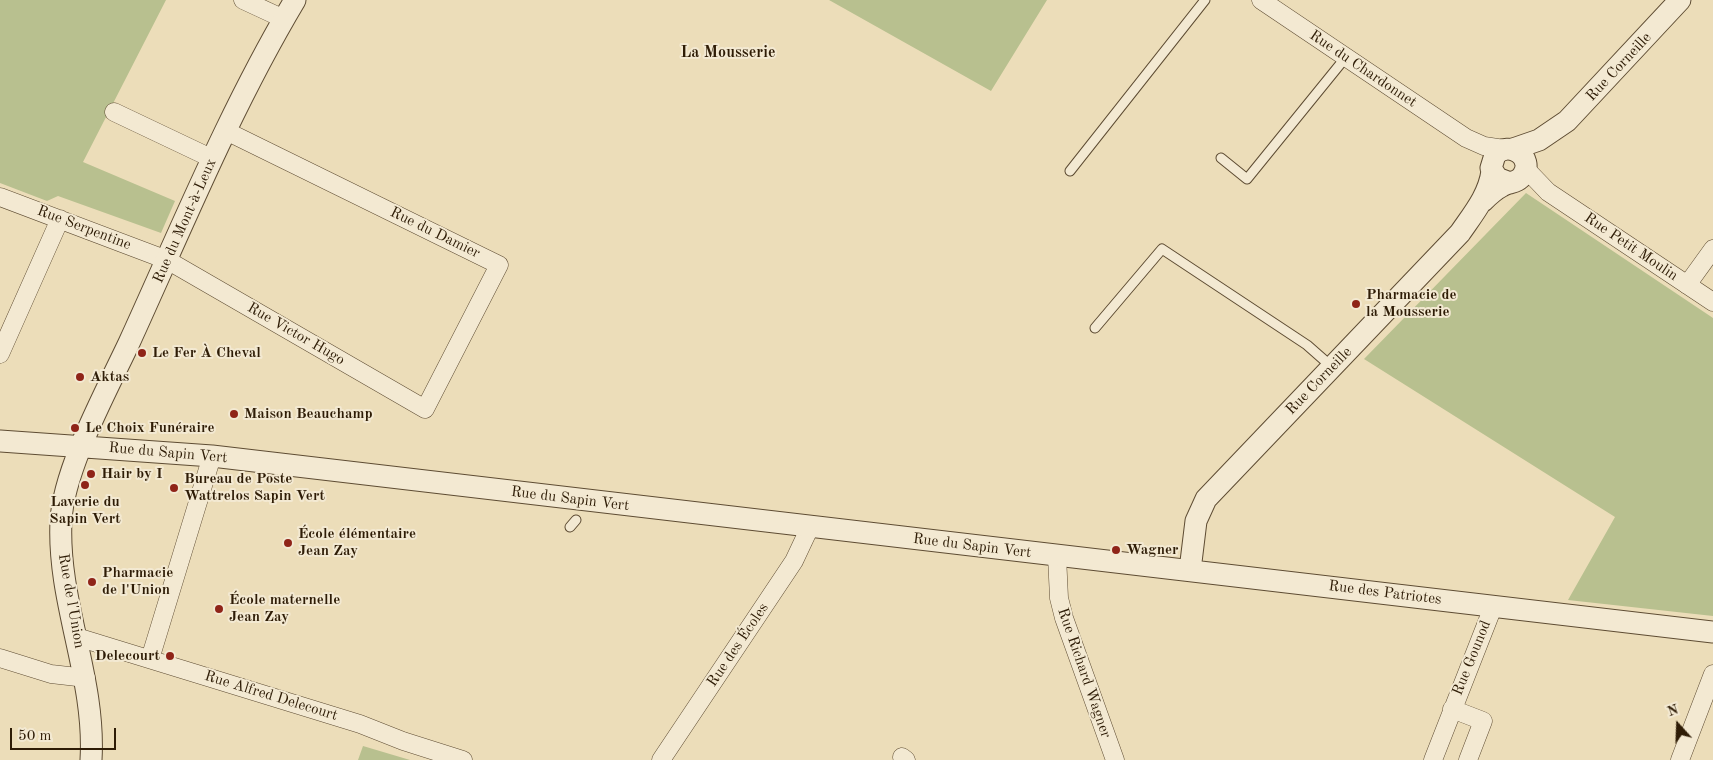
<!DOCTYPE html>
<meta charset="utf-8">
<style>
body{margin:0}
#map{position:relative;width:1713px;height:760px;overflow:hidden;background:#ecddb9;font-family:"Old Standard TT",serif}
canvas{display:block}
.north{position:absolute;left:1653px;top:700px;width:50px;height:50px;-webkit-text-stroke:4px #f3e9d2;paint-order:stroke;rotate:340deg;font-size:14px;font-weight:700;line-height:20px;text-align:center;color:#2e1c06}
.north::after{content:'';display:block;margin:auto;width:18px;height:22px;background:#2e1c06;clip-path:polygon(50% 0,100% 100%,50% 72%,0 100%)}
.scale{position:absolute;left:10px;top:728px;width:106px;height:22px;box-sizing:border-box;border:2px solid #2e1c06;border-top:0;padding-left:6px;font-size:15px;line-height:18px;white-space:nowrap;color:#2e1c06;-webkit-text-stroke:4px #f3e9d2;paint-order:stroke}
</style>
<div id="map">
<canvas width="1713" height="760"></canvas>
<div class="north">N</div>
<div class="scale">50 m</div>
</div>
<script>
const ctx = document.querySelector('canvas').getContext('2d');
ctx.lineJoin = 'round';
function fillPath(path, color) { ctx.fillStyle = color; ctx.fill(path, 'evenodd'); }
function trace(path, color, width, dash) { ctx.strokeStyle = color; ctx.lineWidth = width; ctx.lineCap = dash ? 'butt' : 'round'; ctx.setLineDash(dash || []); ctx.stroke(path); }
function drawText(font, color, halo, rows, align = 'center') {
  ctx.font = font + ' "Old Standard TT",serif'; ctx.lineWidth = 4; ctx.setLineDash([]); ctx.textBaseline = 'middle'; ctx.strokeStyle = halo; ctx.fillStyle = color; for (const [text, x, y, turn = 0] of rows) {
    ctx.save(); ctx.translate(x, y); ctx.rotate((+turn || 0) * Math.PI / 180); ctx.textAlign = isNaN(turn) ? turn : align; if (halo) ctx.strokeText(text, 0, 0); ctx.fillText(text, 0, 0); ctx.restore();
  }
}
fillPath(new Path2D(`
 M0,0h166l-83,162 92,39 -14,32 -103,-37 -11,5 -47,-18z
 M829,0h218l-56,91z
 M1526,193l187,125v298l-145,-16 47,-83 -251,-158z
 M363,746l47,14h-52z`), '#b8c08f');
const service = new Path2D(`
 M1221,158l26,21 99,-122
 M1070,171l135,-171
 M1095,328l67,-79 145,96 25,22
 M570,527l6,-7`);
const minor = new Path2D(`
 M243,0l41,19
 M1261,0l205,138 18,8 20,3
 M114,112l99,47
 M1525,168l23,24 165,110
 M0,197l167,63 258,149 74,-144 -273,-134
 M1687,285l26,-36
 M0,354l60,-135
 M1057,556l2,42 5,20 51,142
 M77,637l283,87 43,17 60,19
 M0,658l51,16 35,4
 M150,659l62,-203
 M1452,709l31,12 -15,39
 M902,757l4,3
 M661,760l133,-199 16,-34
 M1433,760l60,-153
 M1680,760l33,-86`);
const tertiary = new Path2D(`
 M1513,149l26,-9 28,-19 113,-121
 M1483,201c6,-6 11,-11 19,-15 7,-4 16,-3 21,-11 12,-18 -14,-35 -28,-20l-4,13 6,10 13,5
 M0,441l212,15 1501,176
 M1190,570l6,-49 10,-22 254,-266c13,-19 29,-38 32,-62
 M91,760c5,-82 -34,-158 -30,-239 2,-51 46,-131 68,-178 53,-116 101,-234 166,-343`);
trace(service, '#5e4c33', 11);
trace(minor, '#5e4c33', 19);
trace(tertiary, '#5e4c33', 23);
trace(service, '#f3e9d2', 9);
trace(minor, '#f3e9d2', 18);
trace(tertiary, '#f3e9d2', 21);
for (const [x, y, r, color] of [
 [1356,304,5,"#8f2418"],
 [142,353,5,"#8f2418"],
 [80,377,5,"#8f2418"],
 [234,414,5,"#8f2418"],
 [75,428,5,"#8f2418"],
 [91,474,5,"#8f2418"],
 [85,485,5,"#8f2418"],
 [174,488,5,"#8f2418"],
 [288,543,5,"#8f2418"],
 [1116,550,5,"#8f2418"],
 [92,582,5,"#8f2418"],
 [219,609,5,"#8f2418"],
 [170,656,5,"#8f2418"]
]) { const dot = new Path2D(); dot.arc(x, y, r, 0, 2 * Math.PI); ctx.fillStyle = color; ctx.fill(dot); trace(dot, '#f3e9d2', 2); }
drawText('15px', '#2e1c06', '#f3e9d2', [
 ["Rue Corneille",1619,67,-47],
 ["Rue du Chardonnet",1363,69,34],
 ["Rue du Mont-à-Leux",185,221,-66],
 ["Rue Serpentine",84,228,21],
 ["Rue du Damier",435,233,26],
 ["Rue Petit Moulin",1631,247,34],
 ["Rue Victor Hugo",296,334,30],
 ["Rue Corneille",1319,381,-46],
 ["Rue du Sapin Vert",168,453,5],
 ["Rue du Sapin Vert",570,499,7],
 ["Rue du Sapin Vert",972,546,7],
 ["Rue des Patriotes",1385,593,7],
 ["Rue de l'Union",71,601,80],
 ["Rue des Écoles",738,645,-56],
 ["Rue Gounod",1472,658,-68],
 ["Rue Richard Wagner",1084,673,71],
 ["Rue Alfred Delecourt",271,696,17]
]);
drawText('bold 15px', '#2e1c06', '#f3e9d2', [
 ["Pharmacie de",1366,295],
 ["la Mousserie",1366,312],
 ["Le Fer À Cheval",152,353],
 ["Aktas",90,377],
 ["Maison Beauchamp",244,414],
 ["Le Choix Funéraire",85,428],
 ["Hair by I",101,474],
 ["Bureau de Poste",184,479],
 ["Wattrelos Sapin Vert",184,496],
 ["Laverie du",85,502,"center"],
 ["Sapin Vert",85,519,"center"],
 ["École élémentaire",298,534],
 ["Jean Zay",298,551],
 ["Wagner",1126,550],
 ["Pharmacie",102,573],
 ["de l'Union",102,590],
 ["École maternelle",229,600],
 ["Jean Zay",229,617],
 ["Delecourt",160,656,"right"]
], 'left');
drawText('bold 16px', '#2e1c06', '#f3e9d2', [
 ["La Mousserie",728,53]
]);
</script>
